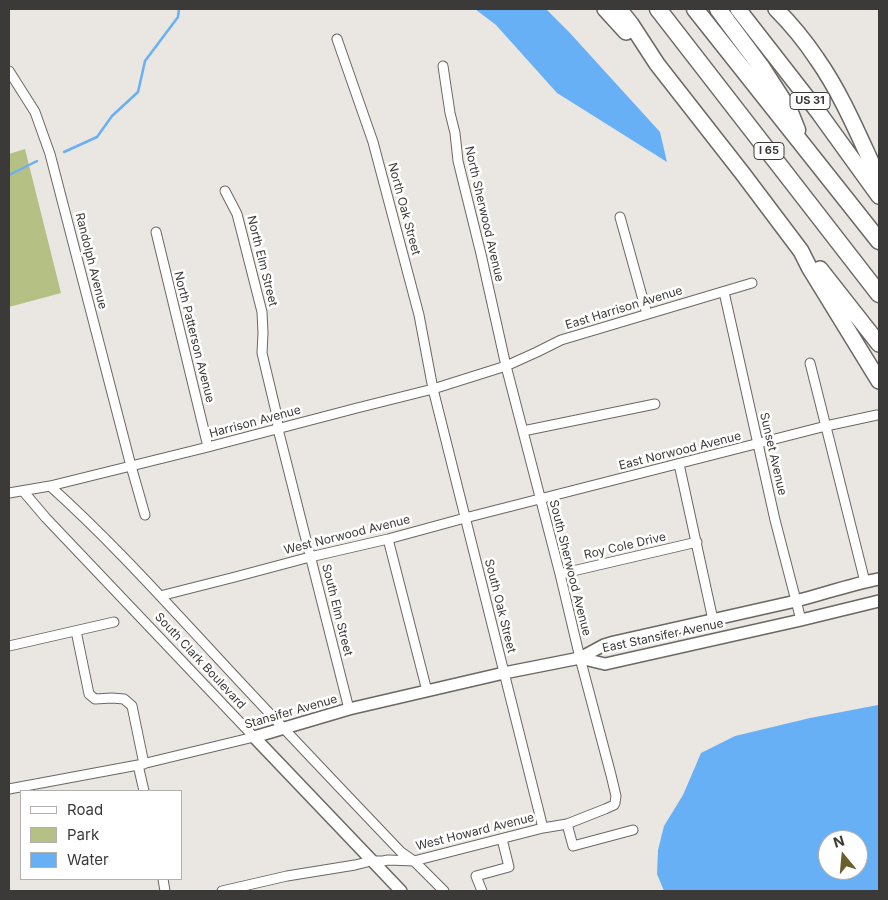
<!DOCTYPE html>
<style>
body{margin:0}
#map{position:relative;width:888px;height:900px;overflow:hidden;background:#eae7e2;font-family:Inter,sans-serif}
canvas{display:block}
.frame{position:absolute;inset:0;border:10px solid #3b3a38;pointer-events:none}
.legend{position:absolute;left:20px;top:790px;width:162px;height:90px;box-sizing:border-box;background:#fff;border:1px solid #b1b0af;margin:0;padding:6px 9px;list-style:none;font-size:15px;color:#3b3a38}
.legend li{display:flex;align-items:center;gap:10px;height:25px}
.legend b{width:25px;border:1px solid #b1b0af}
.north{position:absolute;left:818px;top:830px;width:50px;height:50px;box-sizing:border-box;background:#fff;border:1px solid #b1b0af;border-radius:50%;rotate:343deg;font-size:14px;font-weight:700;line-height:20px;text-align:center;color:#3b3a38}
.north::after{content:'';display:block;margin:auto;width:18px;height:22px;background:#69612d;clip-path:polygon(50% 0,100% 100%,50% 72%,0 100%)}
</style>
<div id="map">
<canvas width="888" height="900"></canvas>
<div class="frame"></div>
<ul class="legend">
<li><b style="height:6px;background:#fff"></b>Road</li>
<li><b style="height:14px;background:#b5c084"></b>Park</li>
<li><b style="height:14px;background:#68b0f6"></b>Water</li>
</ul>
<div class="north">N</div>
</div>
<script>
const ctx = document.querySelector('canvas').getContext('2d');
ctx.lineJoin = 'round';
function fillPath(path, color) { ctx.fillStyle = color; ctx.fill(path, 'evenodd'); }
function trace(path, color, width, dash) { ctx.strokeStyle = color; ctx.lineWidth = width; ctx.lineCap = dash ? 'butt' : 'round'; ctx.setLineDash(dash || []); ctx.stroke(path); }
function drawText(font, color, halo, rows, align = 'center') {
  ctx.font = font + ' Inter,sans-serif'; ctx.lineWidth = 5; ctx.setLineDash([]); ctx.textBaseline = 'middle'; ctx.strokeStyle = halo; ctx.fillStyle = color; for (const [text, x, y, turn = 0] of rows) {
    ctx.save(); ctx.translate(x, y); ctx.rotate((+turn || 0) * Math.PI / 180); ctx.textAlign = isNaN(turn) ? turn : align; if (halo) ctx.strokeText(text, 0, 0); ctx.fillText(text, 0, 0); ctx.restore();
  }
}
fillPath(new Path2D(`
 M25,149l36,144 -52,14v-153z`), '#b5c084');
fillPath(new Path2D(`
 M475,9h71l23,23 91,100 7,30 -110,-69 -61,-68z
 M878,705h1v186h-215l-7,-17 1,-24 6,-24 19,-31 18,-42 34,-17 75,-18zM828,840h30v30h-30z`), '#68b0f6');
trace(new Path2D(`
 M64,152l33,-15 15,-21 26,-24 7,-31 33,-44 1,-8
 M9,175l28,-14`), '#68b0f6', 2.5);
const minor = new Path2D(`
 M337,39l36,103 46,173 14,74 110,439
 M9,71l26,41 15,42 81,312 14,49
 M225,191l12,23 25,98 1,21 -1,20 15,63 1,13 71,280
 M620,217l27,97
 M156,232l52,215
 M724,292l51,228 26,100
 M810,363l55,219
 M523,431l132,-27
 M679,464l34,156
 M50,486c59,53 112,112 166,170 61,66 123,131 185,196l13,9 30,30
 M9,493l41,-7 158,-39 149,-39 76,-19 73,-23 31,-14 24,-12 191,-57
 M388,539l39,152
 M560,574l137,-32
 M160,596l75,-19 75,-20 78,-18 77,-21 361,-92 51,-11
 M76,631l13,63 6,5 17,-1 12,1 8,7 12,58
 M9,646l105,-24
 M138,765l6,26
 M9,789l129,-24 116,-28 -208,-219 -23,-27
 M567,824l6,22 60,-16
 M163,879l2,12
 M222,891l65,-15 68,-11 16,-4h12l5,-1 26,1 129,-33 24,-4 38,-15 9,-4 1,-2 1,-7 -5,-21 -31,-117 -20,-84 -54,-208 -25,-112 -23,-93 -3,-28 -5,-20 -7,-47
 M482,891l-6,-15 33,-9 -7,-28`);
const tertiary = new Path2D(`
 M580,658l25,6 196,-44 78,-19
 M401,891l-147,-154 95,-28 155,-36 76,-15 24,-13 10,-3 182,-41c28,-7 55,-17 83,-22`);
const primary = new Path2D(`
 M605,9l21,23
 M619,9l12,15 26,40 86,110 58,77 8,16 70,114
 M738,9l81,104 60,83
 M776,9c15,15 29,32 41,50 26,37 43,80 62,120
 M820,269l59,75`);
const motorway = new Path2D(`
 M658,9l221,285
 M695,9l184,232
 M718,9l44,59 27,42 8,20`);
trace(minor, '#6b6864', 11);
trace(tertiary, '#6b6864', 14);
trace(primary, '#6b6864', 18);
trace(motorway, '#6b6864', 19);
trace(minor, '#fff', 9);
trace(tertiary, '#fff', 11);
trace(primary, '#fff', 15);
trace(motorway, '#fff', 16);
for (const [x, y, w] of [
 [810,101,40],
 [769,151,30]
]) { const box = new Path2D(); box.roundRect(x - w / 2, y - 8.5, w, 17, 4); ctx.fillStyle = '#fff'; ctx.fill(box); trace(box, '#3b3a38', 1); }
drawText('bold 11px', '#3b3a38', null, [
 ["US 31",810,101],
 ["I 65",769,151]
]);
drawText('12px', '#3b3a38', '#fff', [
 ["North Oak Street",404,209,75],
 ["North Sherwood Avenue",484,214,77],
 ["Randolph Avenue",91,261,76],
 ["North Elm Street",262,261,76],
 ["East Harrison Avenue",624,308,-17],
 ["North Patterson Avenue",194,337,76],
 ["Harrison Avenue",255,422,-15],
 ["East Norwood Avenue",680,451,-14],
 ["Sunset Avenue",773,454,77],
 ["West Norwood Avenue",347,535,-14],
 ["Roy Cole Drive",625,546,-13],
 ["South Sherwood Avenue",570,568,76],
 ["South Oak Street",500,606,76],
 ["South Elm Street",337,610,76],
 ["East Stansifer Avenue",663,636,-12],
 ["South Clark Boulevard",200,661,47],
 ["Stansifer Avenue",291,712,-16],
 ["West Howard Avenue",475,832,-14]
]);
</script>
